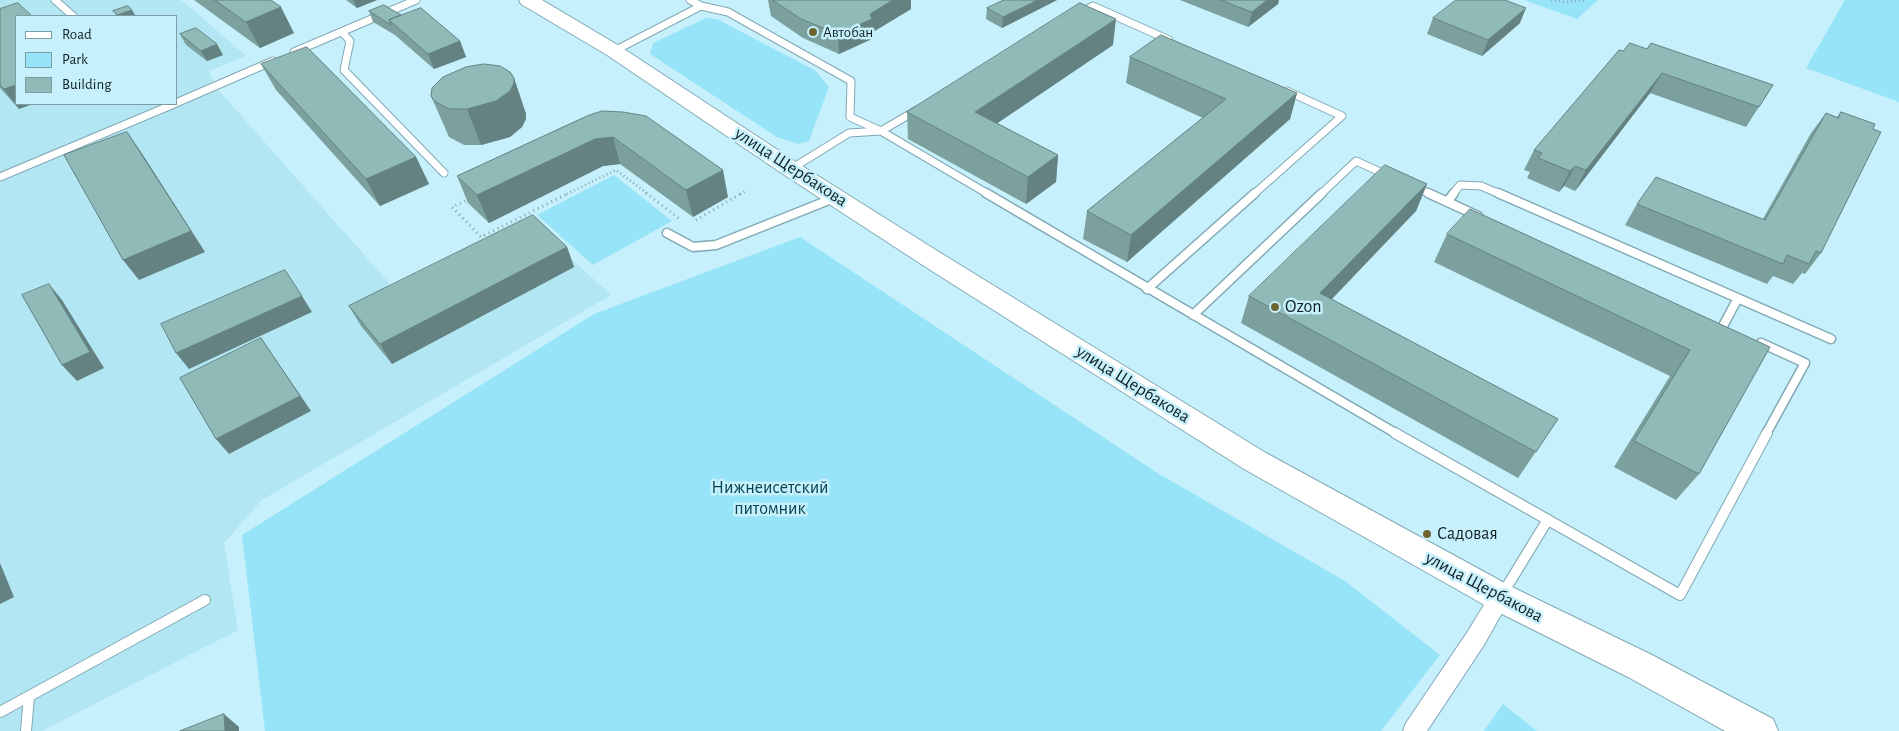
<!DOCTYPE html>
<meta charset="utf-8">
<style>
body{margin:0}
#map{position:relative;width:1899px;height:731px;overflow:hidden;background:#c6f0fb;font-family:"Alegreya Sans",sans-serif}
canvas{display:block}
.legend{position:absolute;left:15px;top:15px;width:162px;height:90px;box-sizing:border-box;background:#c6f0fb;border:1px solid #7d9da5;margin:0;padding:6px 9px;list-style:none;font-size:15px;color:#102025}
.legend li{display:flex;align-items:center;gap:10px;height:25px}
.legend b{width:25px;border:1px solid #7d9da5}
</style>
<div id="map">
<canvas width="1899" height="731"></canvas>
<ul class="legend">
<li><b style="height:6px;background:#fff"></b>Road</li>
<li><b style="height:14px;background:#97e4f8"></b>Park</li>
<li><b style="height:14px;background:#8fbab8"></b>Building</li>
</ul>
</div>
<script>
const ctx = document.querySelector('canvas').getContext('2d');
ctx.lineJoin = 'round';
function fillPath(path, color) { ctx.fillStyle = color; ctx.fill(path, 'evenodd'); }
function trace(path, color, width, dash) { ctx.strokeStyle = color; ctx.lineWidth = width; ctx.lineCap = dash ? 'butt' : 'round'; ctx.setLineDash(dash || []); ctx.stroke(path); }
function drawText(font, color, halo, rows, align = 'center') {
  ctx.font = font + ' "Alegreya Sans",sans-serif'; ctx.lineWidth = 5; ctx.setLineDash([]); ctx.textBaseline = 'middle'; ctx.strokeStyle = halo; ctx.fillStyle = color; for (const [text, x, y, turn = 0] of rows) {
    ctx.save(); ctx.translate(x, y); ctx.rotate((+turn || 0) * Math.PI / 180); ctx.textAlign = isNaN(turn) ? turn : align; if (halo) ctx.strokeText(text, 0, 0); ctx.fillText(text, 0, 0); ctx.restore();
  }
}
fillPath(new Path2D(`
 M0,0h180l10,7 56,49 -37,15 6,15 182,206 134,-70 80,73 -349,205 -38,43 14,87 -196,101h-42zM16,16h160v88h-160z`), '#b2e6f3');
fillPath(new Path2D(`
 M1524,0h74l-21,19z
 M1845,0h54v102l-93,-34z
 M706,18l11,1 99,52 13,16 -20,54 -11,3 -21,-7 -127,-83 3,-11z
 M614,175l58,46 -79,44 -56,-50z
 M800,237l359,237 186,107 95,74 -59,76h-1116l-23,-196 352,-221z
 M1503,704l34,27h-53z`), '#97e4f8');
const serviceFar2 = new Path2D(`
 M55,0l18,16
 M690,0l11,6 27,6 123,69 -1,36 31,14 107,63
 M1081,13l12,-7 76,34
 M342,32l8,9 -6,29 100,103
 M614,51l87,-45
 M294,52l122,-52
 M176,103l97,-42
 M791,169l58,-36 32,-2 36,-21
 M0,177l174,-73
 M1414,187l17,7
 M1254,194l88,-78 -55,-25
 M1321,194l35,-33 33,15
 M1453,194l7,-9 21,1 19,8`);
const serviceFar1 = new Path2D(`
 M986,193l411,241
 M1428,193l50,23
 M1498,193l333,146
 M1447,202l7,-9
 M667,233l26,14 23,-2 118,-47
 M1147,289l108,-96
 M1193,315l129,-122
 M1723,326l15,-28
 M1761,343l44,20 -39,71`);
const service = new Path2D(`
 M1395,433l285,162 87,-162
 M1503,593l44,-72
 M0,712l205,-112
 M26,731l3,-34`);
const minor = new Path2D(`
 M1500,588l7,2 3,7 -3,7 -23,41 -57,86h-24l3,-8 62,-92 25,-41z`);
const primary = new Path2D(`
 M519,0h23l79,47 178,117 140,88 327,201 246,134 140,68 121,64 5,12h-53l-97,-54 -140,-70 -244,-138 -323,-205 -138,-90 -176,-119 -86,-51z`);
trace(serviceFar2, '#81a9b4', 9);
trace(serviceFar1, '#81a9b4', 11);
trace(service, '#81a9b4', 12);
trace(minor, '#81a9b4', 2);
trace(primary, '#81a9b4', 2);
trace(new Path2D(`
 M1551,0l15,2 19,-2
 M567,194l49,-24 32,24
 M740,194l6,-3`), '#83a4ad', 2.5, [1, 3]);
trace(new Path2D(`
 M646,193l35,27
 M470,199l-18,8 29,30 88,-44
 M696,220l46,-27`), '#83a4ad', 3, [1, 4]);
trace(serviceFar2, '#fff', 7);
trace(serviceFar1, '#fff', 8);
trace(service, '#fff', 10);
fillPath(minor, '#fff');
fillPath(primary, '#fff');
fillPath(new Path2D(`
 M194,0h77l23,33 -34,15z
 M346,0h31l-20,8z
 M768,0h143v9l-38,23 1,6 -35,16 -36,-16 -32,-22z
 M1004,0h53l-55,28 -16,-9 1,-11z
 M1180,0h99l-1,4 -30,23z
 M0,9l19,100 -19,-21z
 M369,11l32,4 59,26 6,16 -32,12 -39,-34 -22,-13z
 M1433,18l87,5 -38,33 -55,-22z
 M180,34l43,21 -16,6 -21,-16z
 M1113,45l-116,78 61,32 -2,27 -30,22 -118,-65 -1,-27z
 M1647,49l126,36 -27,42 -96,-34 -75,98 -11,-5 -5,6 -32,-14 3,-6 -6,-2 10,-20 89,-99z
 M1130,57l167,36 -7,26 -163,143 -44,-23 4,-28 116,-93 -77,-35z
 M261,64l155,93 13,27 -49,22 -104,-116z
 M514,78l12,36v5l-4,8 -12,10 -29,8h-17l-15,-8 -18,-41z
 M1841,112l32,17 -52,124 -16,21 -3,-1 -9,11 -20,-8 -6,8 -142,-59 12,-21 126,15 48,-86 15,-20 11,4z
 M587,116l141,81 -35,20 -73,-53 -17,2 -114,57 -21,-20 -11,-27z
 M1427,184l-11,27 -85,88 227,120 -40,59 -277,-155 8,-27z
 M1447,234l323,113 -71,127 -23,26 -62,-33 56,-91 -236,-114z
 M567,247l7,20 -182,97 -31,-38 -12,-20z`), '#7ba09e');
fillPath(new Path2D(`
 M353,0h24l-20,8z
 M893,0h18v9l-38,23 1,6 -35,16 -1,-20z
 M1038,0h19l-55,28 1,-11z
 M1267,0h12l-1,4 -30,23 4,-15z
 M281,7l13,26 -34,15 -14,-26z
 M1526,8l-6,15 -38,33 6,-16z
 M132,10l3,5 -3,1h-14l-1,-1z
 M1116,19l-3,26 -139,94 1,-27z
 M460,41l6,16 -32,12 -6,-15z
 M217,44l6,11 -16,6 -6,-10z
 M1662,73l-12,20 -75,98 11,-21z
 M514,78l12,36v5l-4,8 -12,10 -29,8 -14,-36z
 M16,85v19h17l-14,5 -15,-20z
 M1297,93l-7,26 -163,143 4,-27z
 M127,132l14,20 64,100 -66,28 -16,-20z
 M613,137l7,27 -17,2 -114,57 -12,-28 118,-56z
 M1058,155l-2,27 -30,22 2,-27z
 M416,157l13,27 -49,22 -14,-27z
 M1575,166l-11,20 -5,6 11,-21z
 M723,170l5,27 -35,20 -7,-27z
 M1427,184l-11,27 -105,110 9,-28z
 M567,247l7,20 -182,97 -12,-20z
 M49,284l13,16 42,68 -27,13 -15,-16z
 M302,296l10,16 -123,57 -13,-16z
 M261,338l50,73 -82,43 -13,-15z
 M0,563l14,34 -14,7z
 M224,714l15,13v4h-14z`), '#648281');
const building = new Path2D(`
 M215,0h56l10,7 -35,15z
 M773,0h120l-23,14 2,5 -34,15 -37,-15z
 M1004,0h34l-35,17 -16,-9z
 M1221,0h46l-15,12z
 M1456,0h49l21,8 -38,32 -55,-22z
 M18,3l14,13h-16v69l-12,4 -4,-4v-76z
 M1080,3l36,16 -141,93 83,43 -30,22 -121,-65z
 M384,5l17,10 -12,5 2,5 -22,-14z
 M128,6l4,4 -15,5 -4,-4z
 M421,8l39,33 -32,13 -39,-34z
 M196,28l21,16 -16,7 -21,-17z
 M1161,35l136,58 -166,142 -44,-24 139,-112 -96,-42z
 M1630,43l17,6 4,-6 122,42 -14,22 -97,-34 -76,97 -11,-4 -5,5 -32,-13 4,-5 -8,-3 85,-100 4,1z
 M307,47l109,110 -50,22 -105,-115z
 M484,64l16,2 10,6 4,6v5l-4,8 -14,10 -29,8h-18l-15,-8 -3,-5 1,-8 11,-11 23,-10z
 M602,111l21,1 23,4 77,54 -37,20 -73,-53 -18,2 -118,56 -20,-19 130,-60z
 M1841,112l34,12 -2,5 8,3 -60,121 -5,-2 -7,13 -22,-9 -4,9 -146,-60 19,-27 109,43 61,-107 12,5z
 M127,132l64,99 -68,29 -59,-105z
 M1385,165l42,19 -107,109 238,126 -22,33 -287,-156z
 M1470,209l300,138 -71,127 -65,-33 56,-91 -243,-116z
 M533,215l34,32 -187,97 -31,-38z
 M285,270l17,26 -126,57 -15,-29z
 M49,284l41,68 -28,13 -40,-70z
 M261,338l39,58 -84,43 -36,-61z
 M224,714l1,17h-45z`);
fillPath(building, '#8fbab8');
trace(building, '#648281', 1);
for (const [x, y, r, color] of [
 [813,32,5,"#6d6430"],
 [1275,307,5,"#6d6430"],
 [1427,534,5,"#6d6430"]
]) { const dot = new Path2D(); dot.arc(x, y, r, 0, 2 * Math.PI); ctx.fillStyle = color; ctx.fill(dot); trace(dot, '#c6f0fb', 2); }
drawText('15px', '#102025', '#c6f0fb', [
 ["Автобан",823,32]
], 'left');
drawText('18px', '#102025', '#c6f0fb', [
 ["улица Щербакова",791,167,33],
 ["улица Щербакова",1133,384,32],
 ["улица Щербакова",1484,587,28]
]);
drawText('18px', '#102025', '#c6f0fb', [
 ["Ozon",1285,307],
 ["Садовая",1437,534]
], 'left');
drawText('18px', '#064653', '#c6f0fb', [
 ["Нижнеисетский",770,488],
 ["питомник",770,509]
]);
</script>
